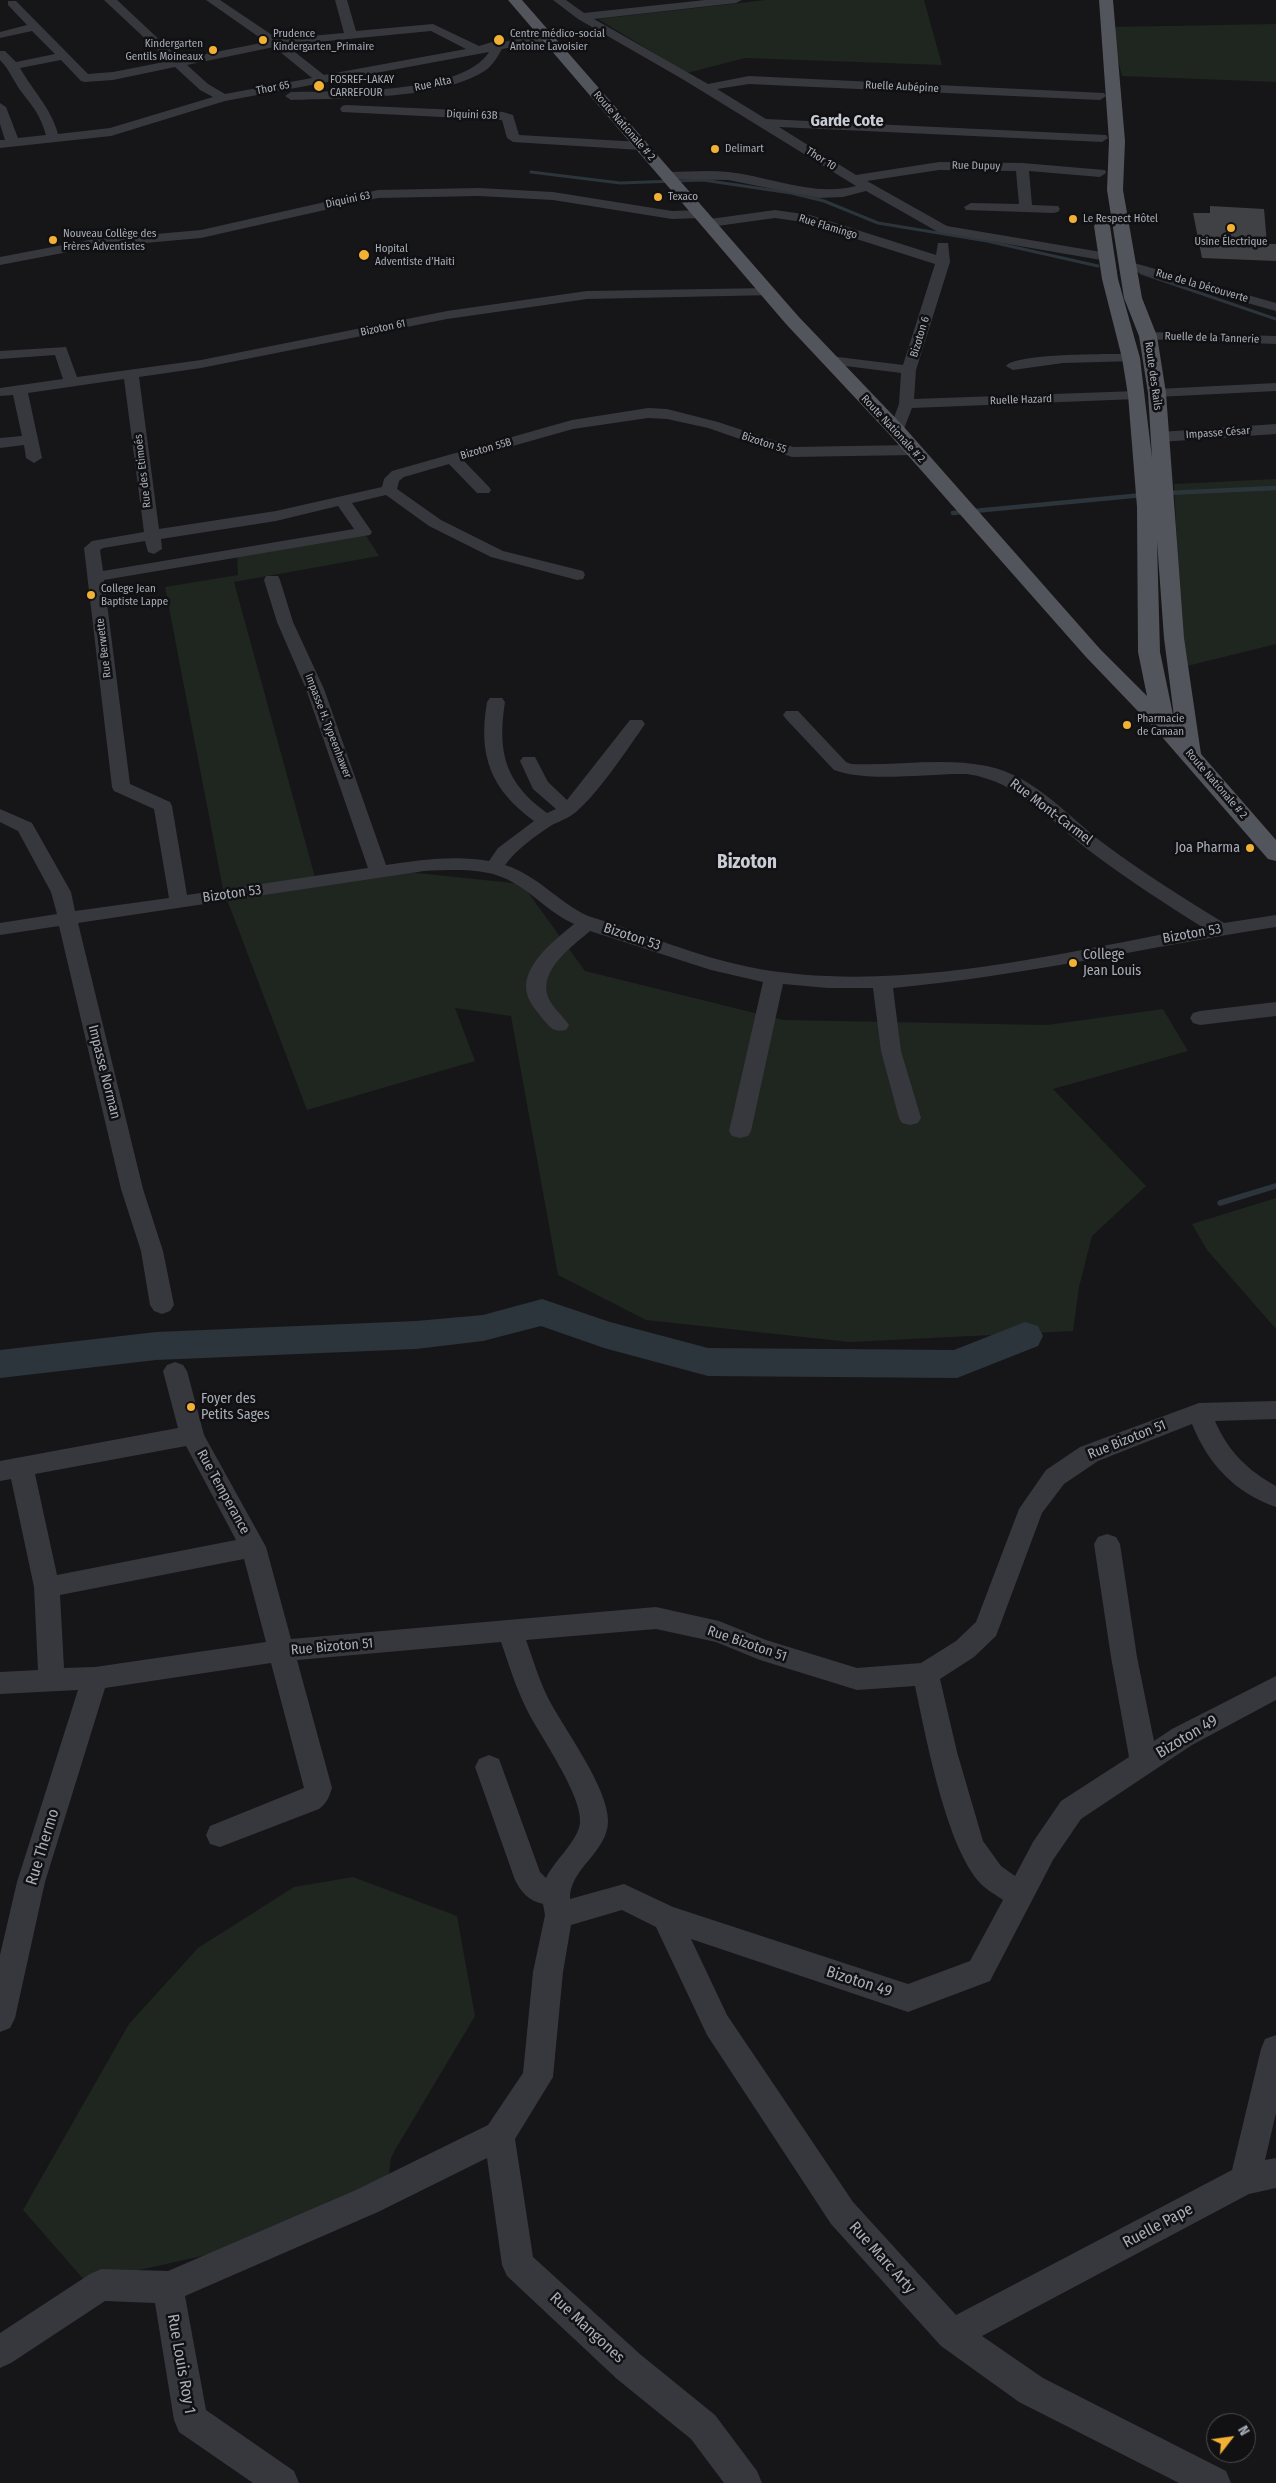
<!DOCTYPE html>
<meta charset="utf-8">
<style>
body{margin:0}
#map{position:relative;width:1276px;height:2483px;overflow:hidden;background:#161618;font-family:"Fira Sans Condensed",sans-serif}
canvas{display:block}
.north{position:absolute;left:1206px;top:2413px;width:50px;height:50px;box-sizing:border-box;background:#111113;border:1px solid #4d4f55;border-radius:50%;rotate:60deg;font-size:14px;font-weight:700;line-height:20px;text-align:center;color:#a8adb8}
.north::after{content:'';display:block;margin:auto;width:18px;height:22px;background:#f2b134;clip-path:polygon(50% 0,100% 100%,50% 72%,0 100%)}
</style>
<div id="map">
<canvas width="1276" height="2483"></canvas>
<div class="north">N</div>
</div>
<script>
const ctx = document.querySelector('canvas').getContext('2d');
ctx.lineJoin = 'round';
function fillPath(path, color) { ctx.fillStyle = color; ctx.fill(path, 'evenodd'); }
function trace(path, color, width, dash) { ctx.strokeStyle = color; ctx.lineWidth = width; ctx.lineCap = dash ? 'butt' : 'round'; ctx.setLineDash(dash || []); ctx.stroke(path); }
function drawText(font, color, halo, rows, align = 'center') {
  ctx.font = font + ' "Fira Sans Condensed",sans-serif'; ctx.lineWidth = 5; ctx.setLineDash([]); ctx.textBaseline = 'middle'; ctx.strokeStyle = halo; ctx.fillStyle = color; for (const [text, x, y, turn = 0] of rows) {
    ctx.save(); ctx.translate(x, y); ctx.rotate((+turn || 0) * Math.PI / 180); ctx.textAlign = isNaN(turn) ? turn : align; if (halo) ctx.strokeText(text, 0, 0); ctx.fillText(text, 0, 0); ctx.restore();
  }
}
fillPath(new Path2D(`
 M766,0h158l18,65 -197,-7 -58,15 -89,-54z
 M1276,24v58l-154,-6 -12,-49z
 M1276,479v165l-93,23 -9,-183z
 M365,534l14,22 -145,26 82,299 73,-11 133,14 63,87 198,49 264,5 116,-16 25,42 -135,38 93,97 -54,50 -13,51 -6,44 -223,11 -204,-22 -88,-45 -47,-259 -56,-8 20,53 -168,49 -84,-221 -58,-302 73,-12 -1,-21z
 M1276,1198v131l-69,-79 -15,-26z
 M353,1877l104,39 18,100 -80,134 -4,8 -6,48 -85,28 -214,48 -63,-72 106,-186 69,-76 96,-61z`), '#1e261f');
trace(new Path2D(`
 M531,172l89,11 83,-3 88,13 33,8 54,22 109,18 111,25
 M1141,273l135,46`), '#2c353c', 3);
trace(new Path2D(`
 M1167,493l109,-5
 M953,513l190,-18`), '#2c353c', 4.5);
trace(new Path2D(`
 M1220,1203l56,-17`), '#2c353c', 5.5);
fillPath(new Path2D(`
 M542,1299l68,23 98,26 246,2 71,-28 13,4 5,10 -5,10 -81,32 -249,-2 -104,-28 -63,-22 -58,15 -67,8 -260,11 -156,18v-28l156,-18 260,-11 67,-6z`), '#2c353c');
fillPath(new Path2D(`
 M1210,206l54,3 3,35h9v17l-74,-3 -9,-45h17z`), '#404145');
fillPath(new Path2D(`
 M104,0h13l63,59 86,-17 -60,-42h14l58,39 66,-6 -9,-33h12l9,31 77,-7 46,22 20,-6 4,2 44,-9 6,4 -6,4 -45,8c-4,7 -9,16 -16,21 -44,30 -143,28 -195,30l-6,-4 6,-4c47,-1 171,3 198,-40l-264,49 -114,35 -111,12v-8h5l-5,-16v-21l6,4 12,31 28,-3c-6,-21 -13,-28 -26,-45 -7,-10 -11,-21 -20,-30v-9h5l11,11 39,-8 -23,-23 -32,7v-6l27,-7 -19,-20v-4h8l72,73 25,-2 56,-11zM431,31l35,18 -142,26 -38,-30zM274,47l38,31 -87,16 -17,-10 -21,-19zM61,60l20,21 4,1 28,-2 62,-13 25,23 13,7 -103,31 -52,6c-7,-26 -25,-43 -38,-66z
 M553,0h13l18,13 121,-13h37l-6,3 -142,16 114,65 41,-8 355,17 2,3 -6,4 -351,-16 -32,5 49,30 340,16 2,3 -6,4 -323,-15 77,48 83,-13 83,1 83,7 1,3 -6,4 -71,-6 3,34 26,1 2,3 -2,3 -5,1 -87,-3 -2,-3 7,-4 48,1 -3,-33 -77,-1 -72,11 80,45 160,27 7,4 -7,4 -169,-29 -72,-41 -23,6 -24,1 -91,-18 -66,-1 -1,-3 6,-4c20,0 41,-2 61,0 44,5 85,25 128,14l-172,-106 -106,-61z
 M346,105l157,7 10,3 6,20 122,7 6,4 -6,4 -128,-8 -6,-4 -5,-18 -160,-8 -2,-3 2,-3z
 M479,188l74,4 119,19 28,-1 7,4 -7,4 -28,1 -119,-19 -74,-4 -101,2 -177,40 -112,10 -89,17v-8l89,-17 112,-10 177,-40z
 M775,210l35,5 126,40 2,-12h10l2,19 -34,108 -2,29 223,-8 7,4 -7,4 -225,9 -10,26h-10l-3,-3 10,-27 2,-31 -71,-9 -7,-4 7,-4 73,9 32,-101 -132,-42 -28,-4 -65,9 -7,-4 7,-4z
 M1127,261l149,42v8l-154,-43 -2,-3z
 M768,288l7,4 -2,3 -186,4 -140,20 -246,49 -62,9 20,152 117,-18 106,-24 2,-8 8,-8 180,-51 76,-12 19,1 51,13 75,25 120,-2 8,5 -8,5 -121,2 -84,-29 -41,-9 -19,-1 -75,11 -110,31 26,27 2,3 -2,3h-12l-28,-29 -45,13 -5,4 -2,8 44,31 62,31 80,20 2,4 -2,4 -6,1 -86,-23 -62,-31 -43,-31 -34,8 20,29 -2,3 -266,45 26,204 40,18 2,4 15,89 181,-27 -62,-179 -29,-67 -13,-42 2,-4h12l2,4 13,42 31,67 62,176c34,-5 69,-10 103,-4l9,-13 36,-27c-44,-32 -56,-66 -47,-119l3,-4h12l3,4c-8,50 0,81 42,111l9,-4 -23,-20 -13,-28 3,-4h12l13,25 19,18 63,-80h12l3,4c-19,27 -45,67 -69,88 -7,6 -16,9 -24,13 -17,11 -35,24 -47,40 32,10 53,37 83,51 53,16 106,40 161,51 147,29 308,-14 453,-40 -38,-24 -75,-48 -111,-75 -41,-31 -70,-70 -124,-78 -39,-1 -98,9 -133,-4l-48,-51 -3,-4 3,-4h12l48,51 5,2c45,2 92,-7 136,2 48,10 79,49 116,77 39,29 80,55 121,80l52,-8v12c-128,20 -254,49 -383,61l8,63 20,67 -3,5 -8,2 -8,-2 -3,-5 -18,-67 -8,-63h-45l-45,-4 -32,147 -3,5 -8,2 -8,-2 -3,-5 34,-149 -52,-12 -121,-39c-17,15 -52,39 -42,66 4,10 15,19 21,28l-3,5c-13,3 -16,-3 -24,-12 -7,-9 -16,-19 -16,-31 0,-25 30,-48 48,-63 -23,-10 -39,-29 -60,-41 -26,-16 -60,-13 -90,-12l-346,52 65,266 20,62 11,54 -4,6 -8,3 -8,-3 -4,-6 -9,-54 -20,-62 -62,-263 -59,9v-12l57,-9 -6,-22 -33,-61 -18,-9v-13l32,14 39,69 4,19 94,-13 -15,-89 -40,-18 -2,-4 -28,-239 8,-7 52,-9 -20,-153 -96,14 14,65 -8,5 -8,-5 -2,-13 -24,3v-10l22,-2 -9,-41 -13,1v-8l63,-9 -8,-24 -55,4v-8l66,-4 11,30 124,-17 246,-49 140,-20zM338,506l16,23 -251,42 -3,-21 3,-2 42,-7 3,11 6,2 8,-5 -1,-10 115,-18z
 M1148,332l128,4v8l-133,-5 -2,-3z
 M1131,354l7,4 -2,3 -73,2 -50,7 -7,-4c9,-13 106,-12 125,-12z
 M1276,383v8l-119,6 -7,-4 7,-4z
 M1276,424v10l-116,8 -8,-5 8,-5z
 M1276,1002v14l-76,9 -7,-2 -3,-5 3,-5 7,-2z
 M175,1362l8,3 4,6 17,64 62,112 25,92 365,-32 63,14 47,19 91,28 64,-5 35,-22 20,-19 43,-113 27,-39 34,-23 119,-44 77,-2v18l-61,2c13,30 32,49 61,65v21c-41,-14 -68,-43 -84,-83l-94,37 -34,23 -22,29 -46,123 -22,21 -34,22 17,73 26,89 18,25 14,10 18,-34 28,-41 68,-44 -18,-100 -17,-113 4,-7 9,-3 9,3 4,7 17,113 17,84 18,-12 104,-53v24l-84,45 -111,74 -28,41 -63,121 -82,31 -217,-73 36,76 126,187 103,113 276,-145 29,-121 4,-10 11,-4v78l-11,47 11,-2v30l-27,6 -267,142 61,42 183,93 5,12h-52l-160,-81 -78,-56 -110,-122 -124,-189 -51,-108 -34,-17 -51,15 -8,47 -10,105 -38,62 18,118 108,98 74,60 42,56 5,12h-38l-33,-44 -74,-60 -110,-103 -5,-11 -15,-107 -109,54 -193,84 21,114 88,61 5,12h-46l-74,-51 -5,-12 -19,-117 -50,-2 -94,62 -11,5v-35l90,-59 11,-5 67,2 188,-81 132,-65 35,-52 10,-101 12,-57 -2,-11c-14,-3 -22,-12 -28,-24l-40,-113 4,-8 10,-4 10,4 41,113 6,6c8,-17 32,-37 34,-55 3,-27 -40,-87 -53,-113 -11,-22 -18,-45 -26,-68l-204,18 35,128c-3,9 -5,15 -13,21l-99,38 -10,-3 -4,-9 4,-9 94,-38 -33,-125 -166,25 -60,194 -30,136 -5,10 -10,4v-77l17,-73 61,-192 -78,4v-22l38,-2 -4,-83 -23,-108 -11,2v-20l178,-33 -15,-57 4,-6zM186,1446l50,94 -179,35 -22,-101zM244,1559l22,83 -171,25 -31,1 -4,-73zM656,1629l60,13 44,18 97,30 58,-4c11,51 31,161 66,198 6,6 15,11 22,16l-33,61 -62,23 -235,-77 -49,-23 -54,15c-1,-30 38,-47 38,-78 0,-34 -44,-92 -60,-123 -9,-18 -15,-39 -22,-58z`), '#37383d');
fillPath(new Path2D(`
 M508,0h14l276,316 106,111 196,222 47,47 -9,-44 -1,-145 -9,-112 -6,-37 -20,-79 -8,-53 2,-3h12l2,3 8,53 22,79 12,100 -4,-65 -9,-57 -15,-38 -17,-108 2,-49 -10,-141h14l12,141 -2,49 19,108 15,38 9,57 18,245 17,116 75,86v21l-8,-2 -112,-129 -70,-73 -196,-222 -104,-111zM1157,541l7,97 11,86 -15,-72z`), '#53555c');
for (const [x, y, r, color] of [
 [263,40,5,"#f2b134"],
 [499,40,6,"#f2b134"],
 [213,50,5,"#f2b134"],
 [319,86,6,"#f2b134"],
 [715,149,5,"#f2b134"],
 [658,197,5,"#f2b134"],
 [1073,219,5,"#f2b134"],
 [1231,228,5,"#f2b134"],
 [53,240,5,"#f2b134"],
 [364,255,6,"#f2b134"],
 [91,595,5,"#f2b134"],
 [1127,725,5,"#f2b134"],
 [1250,848,5,"#f2b134"],
 [1073,963,5,"#f2b134"],
 [191,1407,5,"#f2b134"]
]) { const dot = new Path2D(); dot.arc(x, y, r, 0, 2 * Math.PI); ctx.fillStyle = color; ctx.fill(dot); trace(dot, '#111113', 2); }
drawText('11px', '#a8adb8', '#111113', [
 ["Prudence",273,34],
 ["Kindergarten_Primaire",273,47],
 ["Centre médico-social",510,34],
 ["Antoine Lavoisier",510,47],
 ["Kindergarten",203,44,"right"],
 ["Gentils Moineaux",203,57,"right"],
 ["FOSREF-LAKAY",330,80],
 ["CARREFOUR",330,93],
 ["Delimart",725,149],
 ["Texaco",668,197],
 ["Le Respect Hôtel",1083,219],
 ["Nouveau Collège des",63,234],
 ["Frères Adventistes",63,247],
 ["Usine Électrique",1231,242,"center"],
 ["Hopital",375,249],
 ["Adventiste d’Haiti",375,262],
 ["College Jean",101,589],
 ["Baptiste Lappe",101,602],
 ["Pharmacie",1137,719],
 ["de Canaan",1137,732]
], 'left');
drawText('11px', '#a8adb8', '#111113', [
 ["Rue Alta",433,84,-12],
 ["Ruelle Aubépine",902,87,3],
 ["Thor 65",273,88,-11],
 ["Diquini 63B",472,115,2],
 ["Route Nationale # 2",624,126,49],
 ["Thor 10",821,159,32],
 ["Rue Dupuy",976,166,1],
 ["Diquini 63",348,200,-12],
 ["Rue Flamingo",828,227,17],
 ["Rue de la Découverte",1202,286,16],
 ["Bizoton 61",383,328,-12],
 ["Bizoton 6",920,337,-73],
 ["Ruelle de la Tannerie",1212,338,2],
 ["Route des Rails",1153,376,82],
 ["Ruelle Hazard",1021,400,-2],
 ["Route Nationale # 2",893,429,47],
 ["Impasse César",1218,433,-4],
 ["Bizoton 55",764,443,18],
 ["Bizoton 55B",486,449,-16],
 ["Rue des Etimoés",143,471,-97],
 ["Rue Berwette",104,648,-97],
 ["Impasse H. Typeenhawer",328,726,69],
 ["Route Nationale # 2",1216,784,49]
]);
drawText('14px', '#a8adb8', '#111113', [
 ["Rue Mont-Carmel",1051,812,37],
 ["Bizoton 53",232,894,-8],
 ["Bizoton 53",1192,934,-10],
 ["Bizoton 53",632,937,18],
 ["Impasse Norman",104,1072,76],
 ["Rue Bizoton 51",1127,1440,-22],
 ["Rue Temperance",223,1492,61],
 ["Rue Bizoton 51",747,1644,19],
 ["Rue Bizoton 51",332,1647,-5]
]);
drawText('14px', '#a8adb8', '#111113', [
 ["Joa Pharma",1240,848,"right"],
 ["College",1083,955],
 ["Jean Louis",1083,971],
 ["Foyer des",201,1399],
 ["Petits Sages",201,1415]
], 'left');
drawText('bold 16px', '#c9ccd4', '#111113', [
 ["Garde Cote",847,122]
]);
drawText('16px', '#a8adb8', '#111113', [
 ["Bizoton 49",1187,1737,-31],
 ["Rue Thermo",43,1847,-73],
 ["Bizoton 49",859,1982,18],
 ["Ruelle Pape",1158,2226,-28],
 ["Rue Marc Arty",882,2258,48],
 ["Rue Mangones",587,2328,43],
 ["Rue Louis Roy 1",181,2364,80]
]);
drawText('bold 19px', '#c9ccd4', '#111113', [
 ["Bizoton",747,863]
]);
</script>
